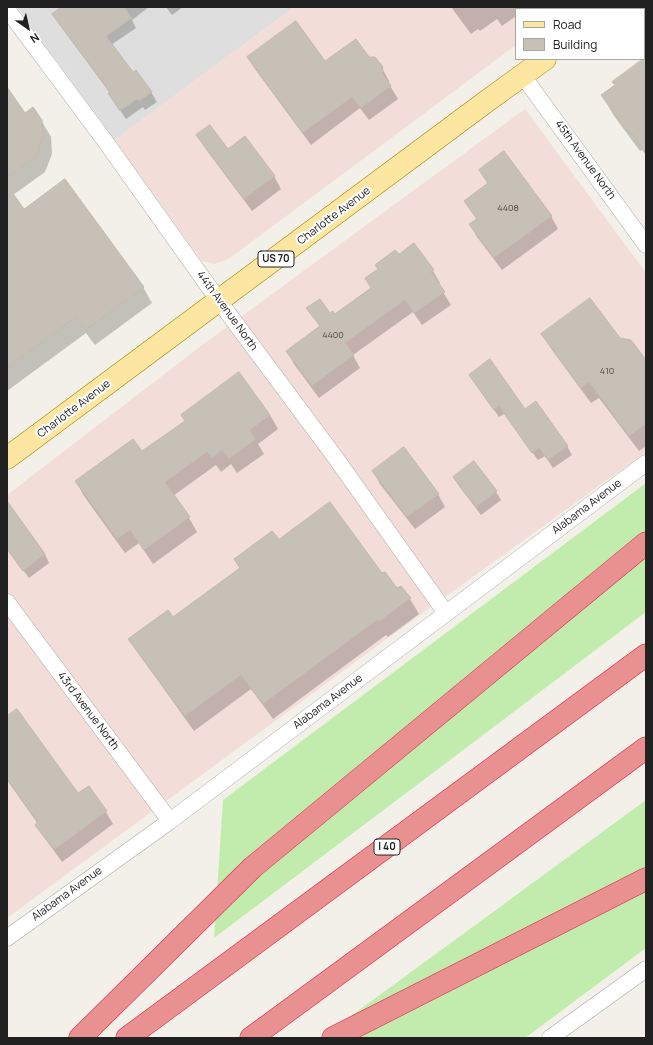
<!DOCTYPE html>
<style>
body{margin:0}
#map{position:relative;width:653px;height:1045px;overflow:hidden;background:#f2f0e8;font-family:Manrope,sans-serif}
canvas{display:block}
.frame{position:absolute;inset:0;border:8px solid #212121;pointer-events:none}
.legend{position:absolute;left:515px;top:8px;width:130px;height:52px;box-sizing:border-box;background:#fff;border:1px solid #a6a6a6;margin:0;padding:5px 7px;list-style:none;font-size:12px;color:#212121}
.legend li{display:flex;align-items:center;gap:8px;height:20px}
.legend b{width:20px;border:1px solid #a6a6a6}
.north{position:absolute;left:8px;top:8px;width:40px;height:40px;-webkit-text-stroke:3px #fff;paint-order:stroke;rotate:146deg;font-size:11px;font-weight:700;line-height:16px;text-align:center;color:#212121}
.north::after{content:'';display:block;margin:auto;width:14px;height:18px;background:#212121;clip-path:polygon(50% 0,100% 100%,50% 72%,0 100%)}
</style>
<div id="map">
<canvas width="653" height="1045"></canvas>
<div class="frame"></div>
<ul class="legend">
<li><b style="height:5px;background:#fde6a1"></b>Road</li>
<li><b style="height:11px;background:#c7c0b7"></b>Building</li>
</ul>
<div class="north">N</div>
</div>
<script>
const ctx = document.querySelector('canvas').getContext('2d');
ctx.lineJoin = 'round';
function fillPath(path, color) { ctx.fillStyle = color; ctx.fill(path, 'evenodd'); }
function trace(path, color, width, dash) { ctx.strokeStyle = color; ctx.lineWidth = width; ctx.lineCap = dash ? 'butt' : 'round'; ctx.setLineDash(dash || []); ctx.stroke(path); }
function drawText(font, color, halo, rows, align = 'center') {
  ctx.font = font + ' Manrope,sans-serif'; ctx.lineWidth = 4; ctx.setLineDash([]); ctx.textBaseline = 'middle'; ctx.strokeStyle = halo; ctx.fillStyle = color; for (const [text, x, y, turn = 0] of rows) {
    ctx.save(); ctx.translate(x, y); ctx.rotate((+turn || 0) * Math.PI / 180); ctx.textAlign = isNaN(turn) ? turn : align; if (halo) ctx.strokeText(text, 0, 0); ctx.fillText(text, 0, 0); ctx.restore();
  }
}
fillPath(new Path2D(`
 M17,7h277l-179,133z`), '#dfdede');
fillPath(new Path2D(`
 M294,7h274l-3,2h-49v36l-286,213 -15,6 -13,-3 -87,-121z
 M525,109l121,164v179l-269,194 -370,272v-423l194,-149z`), '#f2ddd8');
fillPath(new Path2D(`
 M646,483v129l-432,326 9,-138z
 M646,800v148l-121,90h-204z`), '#c1ecae');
fillPath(new Path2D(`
 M64,7h85l-17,13 4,8 -25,17 21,29 19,18 6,10 -12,8 -2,-3 -17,12 -11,-16 -6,-9 1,-1 -51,-69 -5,-10z
 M166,7h17l-11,8z
 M451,7h77l-3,2h-9v7l-14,10 -5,-7 -17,12 -2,-2 -7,5z
 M248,57l77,6 44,-5 13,10 7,13v3l9,15 -29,21 -9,-12 -49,37 -56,-76z
 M646,58v97l-4,-5 -2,1 -26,-35 -12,-21 14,-10z
 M7,89l18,25 16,6 10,17 1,17 -7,18 -32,23 11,15 119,77 9,16 -57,42 -9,-12 -79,58z
 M198,136l29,14 47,26 7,13 -29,22 -47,-63z
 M480,170l71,46 7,13 -56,41 -25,-33 -7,-13 7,-4 -12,-19 23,-17z
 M414,244l19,27 7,12 -2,1 13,21 -29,20 -9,-13 -60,43 7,13 -41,30 -25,-34 -7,-13 33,-24 -12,-19 27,8 37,-27 26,-34z
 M542,334l77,5 27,22v85l-7,5 -40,-53 -8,5 -39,-53z
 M475,383l50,27 42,36 5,9 -19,13 -8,-12 -7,4 -34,-46 -5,3z
 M270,415l8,14 -20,15 6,10 -27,19 -6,-9 -10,8 -5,-7 -43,31 16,22 8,14 -44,32 -14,-21 -14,10 -41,-57 -8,-15 66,-28z
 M474,462l22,30 5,8 -20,15 -22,-29 -5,-8z
 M373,471l65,23 7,13 -30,22 -35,-45z
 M9,506l36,48 4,9 -20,15 -22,-29v-42z
 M279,540l103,35 15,15 4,-3 9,12 9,15 -31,23 -2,-2 -113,84 -22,-30 -57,42 -55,-77 -9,-15 43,-21 67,-49 -5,-10z
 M7,717l71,78 28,17 7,12 -51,38 -18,-25 -7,-12 1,-1 -31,-44z`), '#0003');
const building = new Path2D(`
 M62,7h62l8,11 -26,18 27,36 3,-2 16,22 -13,9 -2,-2 -17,12 -12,-18 2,-1 -58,-78z
 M296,21l29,40 31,-22 13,18h6l8,10 -1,6 9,13 -30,22 -9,-11 -49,36 -56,-76z
 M646,57v96l-17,-23 -2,1 -26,-36 14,-10 -3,-3z
 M7,87l18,26 8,-6 9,13 1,17 -7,19 -29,21z
 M210,125l18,24 17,-13 30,40 -31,23 -48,-64z
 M504,151l48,65 -58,42 -25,-34 8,-5 -13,-18 24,-18 -9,-13z
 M65,179l79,108 -59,43 -9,-13 -69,51v-183l17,24z
 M414,243l20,27 -3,2 14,20 -31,21 -9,-13 -60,43 9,12 -42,31 -26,-35 34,-25 -14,-18 14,-9 10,14 3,-2 2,3 36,-26 -6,-10 13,-9 -3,-4 20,-15 4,4z
 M590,298l30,40 11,2 15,20v64l-17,12 -40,-54 -8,6 -40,-54z
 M490,359l35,50 11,-8 32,45 -20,14 -9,-12 -7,5 -33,-47 -5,4 -25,-35z
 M239,372l31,43 -20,15 6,9 -27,20 -7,-9 -10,8 -5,-6 -42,30 25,35 -46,33 -14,-20 -13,9 -42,-58 58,-42 9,12 43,-30 -4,-6z
 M404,447l35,47 -32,23 -35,-46z
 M474,461l23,30 -21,16 -23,-30z
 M7,501l38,53 -22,17 -16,-22z
 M330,502l52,71 3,-1 12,16 4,-2 10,12 -33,24 -1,-2 -114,84 -22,-29 -56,41 -57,-77 40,-29 5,7 67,-49 -6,-9 38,-28 7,8z
 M17,709l61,84 11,-7 18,25 -53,39 -19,-25 3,-3 -31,-43v-63z`);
fillPath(building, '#c7c0b7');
trace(building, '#c4baaa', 1);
const minor = new Path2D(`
 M7,9l98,132 114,160 116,156 111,156
 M523,76l123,169
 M7,602l163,219
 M7,938l163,-117 476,-358
 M550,1038l96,-69`);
const primary = new Path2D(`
 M612,9l2,-2
 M7,458l480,-357 58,-42`);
const motorway = new Path2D(`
 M80,1038l173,-171 393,-324
 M127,1038l519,-383
 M251,1038l395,-290
 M333,1038l313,-159`);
trace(minor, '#a8a8a8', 17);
trace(primary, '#9f8600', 23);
trace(motorway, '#de2645', 23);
trace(minor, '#fff', 16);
trace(primary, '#fde6a1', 22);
trace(motorway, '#e99091', 22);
drawText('9px', '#4a4946', null, [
 ["4408",508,208],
 ["4400",333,335],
 ["410",607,371]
]);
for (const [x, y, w] of [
 [276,259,36],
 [387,847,26]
]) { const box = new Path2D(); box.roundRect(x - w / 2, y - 8, w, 16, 3); ctx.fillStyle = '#fff'; ctx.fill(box); trace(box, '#212121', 1); }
drawText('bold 10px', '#212121', null, [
 ["US 70",276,259],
 ["I 40",387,847]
]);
drawText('11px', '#212121', '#fff', [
 ["45th Avenue North",585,160,54],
 ["Charlotte Avenue",334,216,-37],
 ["44th Avenue North",227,311,54],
 ["Charlotte Avenue",74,409,-37],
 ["Alabama Avenue",587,507,-37],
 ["Alabama Avenue",328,702,-37],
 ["43rd Avenue North",88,711,53],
 ["Alabama Avenue",67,894,-36]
]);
</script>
